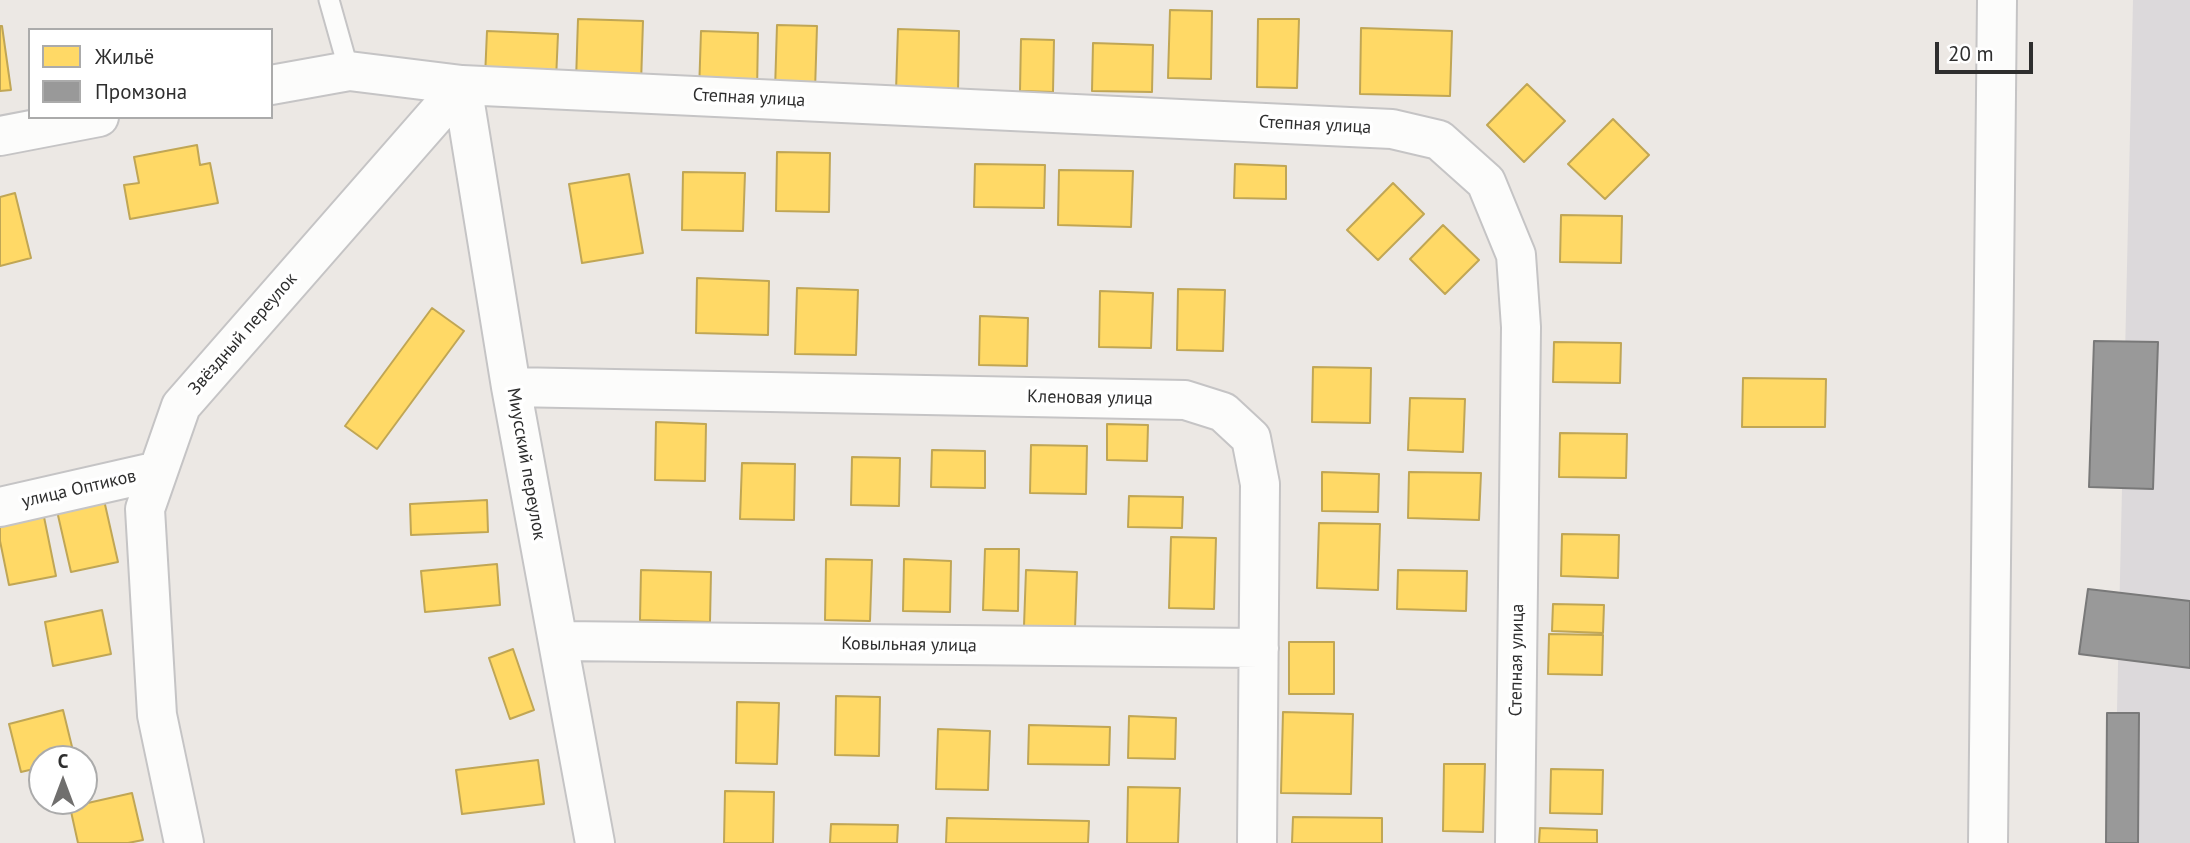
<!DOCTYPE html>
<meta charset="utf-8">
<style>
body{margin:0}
#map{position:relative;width:2190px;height:843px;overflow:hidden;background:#ece8e4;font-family:"PT Sans",sans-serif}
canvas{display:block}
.legend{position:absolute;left:28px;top:28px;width:245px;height:91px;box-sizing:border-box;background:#fff;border:2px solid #ababab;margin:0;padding:9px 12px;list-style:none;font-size:21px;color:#2e2e2e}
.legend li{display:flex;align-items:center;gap:14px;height:35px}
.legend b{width:35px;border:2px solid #ababab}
.north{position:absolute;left:28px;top:745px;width:70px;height:70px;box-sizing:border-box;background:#fff;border:2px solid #ababab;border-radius:50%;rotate:0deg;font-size:19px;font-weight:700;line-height:28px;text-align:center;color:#2e2e2e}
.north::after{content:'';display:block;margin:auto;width:24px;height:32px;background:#706f6e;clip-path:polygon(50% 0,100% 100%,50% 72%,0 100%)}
.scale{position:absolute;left:1935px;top:42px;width:98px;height:32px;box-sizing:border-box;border:4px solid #2e2e2e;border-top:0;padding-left:9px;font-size:21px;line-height:24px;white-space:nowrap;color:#2e2e2e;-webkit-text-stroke:5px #fff;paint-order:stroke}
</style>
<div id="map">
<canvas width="2190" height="843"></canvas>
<ul class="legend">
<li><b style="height:19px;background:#ffd966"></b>Жильё</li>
<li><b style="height:19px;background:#999"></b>Промзона</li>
</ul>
<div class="north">С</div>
<div class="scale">20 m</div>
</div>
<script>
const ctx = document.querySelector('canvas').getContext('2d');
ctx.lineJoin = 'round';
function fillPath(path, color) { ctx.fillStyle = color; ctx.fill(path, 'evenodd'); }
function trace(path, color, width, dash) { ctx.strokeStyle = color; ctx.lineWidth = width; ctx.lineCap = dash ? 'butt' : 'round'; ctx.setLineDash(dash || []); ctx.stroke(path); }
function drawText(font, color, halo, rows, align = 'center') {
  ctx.font = font + ' "PT Sans",sans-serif'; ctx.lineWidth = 7; ctx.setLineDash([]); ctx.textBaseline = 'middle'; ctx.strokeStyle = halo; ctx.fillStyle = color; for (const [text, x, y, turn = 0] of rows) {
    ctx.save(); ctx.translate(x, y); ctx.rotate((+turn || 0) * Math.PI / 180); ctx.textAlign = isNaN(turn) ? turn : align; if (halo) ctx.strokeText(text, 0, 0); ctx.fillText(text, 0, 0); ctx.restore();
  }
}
fillPath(new Path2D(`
 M2133,0h57v843h-76z`), '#dcd9db');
const homes = new Path2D(`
 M1170,10l42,1 -1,68 -43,-1z
 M578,19l65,2 -2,63 -65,-3z
 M1258,19h41l-2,69 -40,-1z
 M777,25l40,1 -2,65 -40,-1z
 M0,26h2l9,64 -11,1z
 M1361,28l91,3 -2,65 -90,-2z
 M898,29l61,2 -1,61 -62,-1z
 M487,31l71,3 -2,46 -71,-3z
 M701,31l57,2 -1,60 -58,-1z
 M1021,39l33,1 -1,52 -33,-1z
 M1093,43l60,2 -1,47 -60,-1z
 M1527,84l38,37 -41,41 -37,-37z
 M1613,119l36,36 -44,44 -37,-35z
 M197,145l3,20 10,-2 8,40 -88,16 -6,-34 15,-2 -5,-26z
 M777,152l53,1 -1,59 -53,-1z
 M975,164l70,1 -1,43 -70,-1z
 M1235,164l51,2v33l-52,-1z
 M1059,170l74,1 -2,56 -73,-2z
 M683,172l62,1 -2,58 -61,-1z
 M629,174l14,79 -61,10 -13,-79z
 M1393,183l31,31 -46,46 -31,-30z
 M15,193l16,65 -31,8v-69z
 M1561,215l61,1 -1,47 -61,-1z
 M1443,225l36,35 -34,34 -35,-35z
 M697,278l72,3 -1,54 -72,-2z
 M797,288l61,2 -2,65 -61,-1z
 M1178,289l47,1 -2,61 -46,-1z
 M1100,291l53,2 -2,55 -52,-1z
 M432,308l32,23 -87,118 -32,-23z
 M980,316l48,2 -1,48 -48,-1z
 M1554,342l67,1 -1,40 -67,-1z
 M1313,367l58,1 -1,55 -58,-1z
 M1743,378l83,1 -1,48h-83z
 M1410,398l55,1 -2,53 -55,-2z
 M656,422l50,2 -1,57 -50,-1z
 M1107,424l41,1 -1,36 -40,-1z
 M1560,433l67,1 -1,44 -67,-1z
 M1031,445l56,1 -1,48 -56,-1z
 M932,450l53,1v37l-54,-1z
 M852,457l48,1 -1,48 -48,-1z
 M742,463l53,1 -1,56 -54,-1z
 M1322,472l57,2 -1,38 -56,-1z
 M1409,472l72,1 -2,47 -71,-2z
 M1129,496l54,1 -1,31 -54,-1z
 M104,500l14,62 -47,10 -14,-61z
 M487,500l1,32 -77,3 -1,-31z
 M43,512l13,64 -47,9 -9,-44v-20z
 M1319,523l61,1 -2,66 -61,-2z
 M1562,534l57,1 -1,43 -57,-2z
 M1171,537l45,1 -2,71 -45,-1z
 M985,549h34l-1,62 -35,-1z
 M826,559l46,1 -2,61 -45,-1z
 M904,559l47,2 -1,51 -47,-1z
 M497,564l3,41 -75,7 -4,-41z
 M641,570l70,2 -1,50 -70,-2z
 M1026,570l51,2 -2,56 -51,-2z
 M1398,570l69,1 -1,40 -69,-2z
 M1553,604l51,1 -1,28 -51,-2z
 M102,610l9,44 -58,12 -8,-44z
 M1549,634l54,1 -1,40 -54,-1z
 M1289,642h45v52h-45z
 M513,649l21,61 -24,9 -21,-61z
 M836,696l44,1 -1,59 -44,-1z
 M737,702l42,1 -2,61 -41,-1z
 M63,710l12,49h-33v8l-21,5 -12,-48z
 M1283,712l70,2 -2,80 -70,-1z
 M1129,716l47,2 -1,41 -47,-1z
 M1029,725l81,2 -1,38 -81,-1z
 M938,729l52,2 -2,59 -52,-1z
 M538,760l6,44 -82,10 -6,-44z
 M1444,764h41l-2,68 -40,-1z
 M1551,769l52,1 -1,44 -52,-1z
 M1128,787l52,1 -2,55h-51z
 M725,791l49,1 -1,51h-49z
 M132,793l11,47 -15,3h-50l-8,-36z
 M1293,817l89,1v25h-90z
 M947,818l142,3 -1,22h-142z
 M831,824l67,1 -1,18h-67z
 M1540,828l57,2v13h-58z`);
fillPath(homes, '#ffd966');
trace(homes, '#c0a655', 2);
const industry = new Path2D(`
 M2094,341l64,1 -5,147 -64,-2z
 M2088,589l102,12v67l-111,-14z
 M2107,713h32l-1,130h-32z`);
fillPath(industry, '#999');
trace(industry, '#797979', 2);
const lane = new Path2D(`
 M329,0l20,71`);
const street = new Path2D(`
 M271,85l78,-14 113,14 930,44 47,11 47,42 30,73 5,72 -6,516
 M462,85l49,302 84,456
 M0,136l99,-19
 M511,387l674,13 38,12 28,26 9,46 -3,359
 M0,507l158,-36
 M558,641l701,7
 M184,843l-27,-128 -12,-206 36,-103 281,-321
 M1988,843l9,-843`);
trace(lane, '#c5c4c5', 23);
trace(street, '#c5c4c5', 42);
trace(lane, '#fcfcfb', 19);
trace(street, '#fcfcfb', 38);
drawText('18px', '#2e2e2e', '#fff', [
 ["Степная улица",749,98,3],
 ["Степная улица",1315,125,3],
 ["Звёздный переулок",243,334,-49],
 ["Кленовая улица",1090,398,1],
 ["Миусский переулок",526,464,80],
 ["улица Оптиков",79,489,-13],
 ["Ковыльная улица",909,645,1],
 ["Степная улица",1517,660,-89]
]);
</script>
